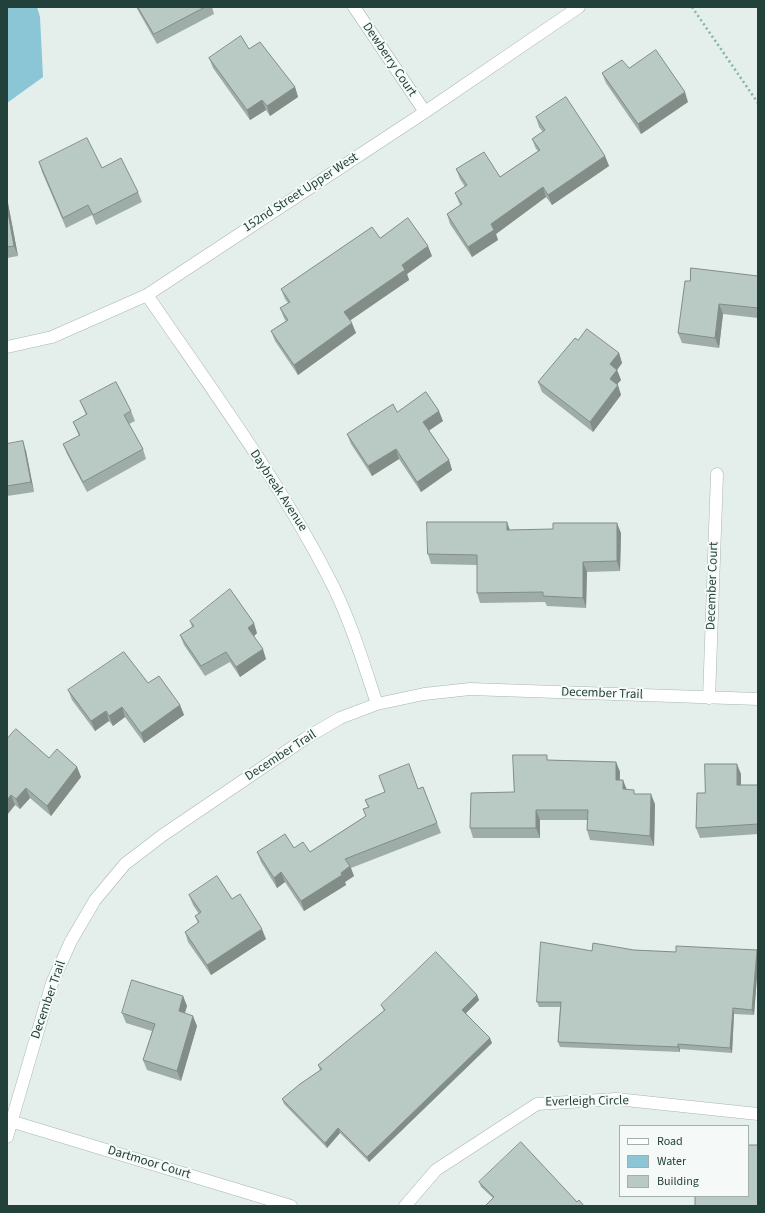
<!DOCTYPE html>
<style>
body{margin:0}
#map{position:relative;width:765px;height:1213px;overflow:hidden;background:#e4eeea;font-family:"Source Sans 3",sans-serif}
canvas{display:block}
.frame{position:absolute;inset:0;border:8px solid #22413a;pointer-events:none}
.legend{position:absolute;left:619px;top:1125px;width:130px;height:72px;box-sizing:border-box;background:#f5faf8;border:1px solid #a1b0ac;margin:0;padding:5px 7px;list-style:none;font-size:12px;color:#22413a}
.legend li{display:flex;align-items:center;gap:8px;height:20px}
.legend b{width:20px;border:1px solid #a1b0ac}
</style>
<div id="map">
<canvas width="765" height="1213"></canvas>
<div class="frame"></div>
<ul class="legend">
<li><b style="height:5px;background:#fff"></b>Road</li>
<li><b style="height:11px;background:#8ac6d5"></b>Water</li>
<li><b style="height:11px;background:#b9c9c3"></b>Building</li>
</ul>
</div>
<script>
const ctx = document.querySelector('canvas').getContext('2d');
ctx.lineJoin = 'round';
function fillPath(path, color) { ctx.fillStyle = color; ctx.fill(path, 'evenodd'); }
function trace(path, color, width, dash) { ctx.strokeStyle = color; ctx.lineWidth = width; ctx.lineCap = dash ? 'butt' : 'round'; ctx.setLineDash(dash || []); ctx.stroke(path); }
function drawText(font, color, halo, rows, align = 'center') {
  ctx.font = font + ' "Source Sans 3",sans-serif'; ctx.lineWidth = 4; ctx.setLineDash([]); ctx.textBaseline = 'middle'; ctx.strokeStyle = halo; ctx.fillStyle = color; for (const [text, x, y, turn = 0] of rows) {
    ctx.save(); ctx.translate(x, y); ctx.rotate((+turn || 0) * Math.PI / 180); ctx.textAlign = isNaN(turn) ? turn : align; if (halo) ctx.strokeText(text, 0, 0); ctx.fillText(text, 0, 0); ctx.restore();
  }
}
fillPath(new Path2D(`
 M7,7h30l3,10 3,60 -36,26z`), '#8ac6d5');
const minor = new Path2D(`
 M354,7l71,105
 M147,295c65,95 135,189 187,293 18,37 30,77 43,116
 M7,347l45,-10 95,-42 278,-183 154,-105
 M709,698l8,-224
 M7,1120l284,86
 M7,1137l45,-154 19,-42 24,-41 30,-36 38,-29 143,-97 34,-20 37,-14 47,-10 46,-5 288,10
 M405,1206l31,-36 101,-66 79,-5 142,15`);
trace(minor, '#a6b7b2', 13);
trace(new Path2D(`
 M692,7l66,96`), '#83b3a6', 2.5, [2, 3]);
trace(minor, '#fff', 12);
fillPath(new Path2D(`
 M136,7h76l2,7 -57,30z
 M249,49l46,38 3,10 -28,19 -4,-6 -16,10 -37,-52 -4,-10z
 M629,68l59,34 -47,32 -35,-51 -4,-10z
 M536,117l69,39 4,10 -57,39 -6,-8 -50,37 2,6 -26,17 -22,-33 -3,-10 13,-9 -5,-12 10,-6 -5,-8 -4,-10 44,8 38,-26 -2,-2 -4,-10 11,-7 -4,-5z
 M39,162l63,6 36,24 4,10 -46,23 -4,-10 -26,13 -24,-56z
 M7,198l11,58 -11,2z
 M380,238l52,18 -25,18 2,6 -59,40 6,13 -58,42 -23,-34 -4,-10 15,-10 -2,-3 -4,-10 8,-5 -3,-4 -4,-10z
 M758,276v42l-35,-4 -4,34 -37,-5 -4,-10 12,-52z
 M619,353l3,10 -5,7 4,10 -4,4 4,11 -28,37 -51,-40 -4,-10z
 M80,401l51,10 4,10 -6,3 14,25 3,10 -59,33 -20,-38 -4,-10 16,-8 -6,-14 13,-7z
 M397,412l46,9 -14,9 20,30 3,10 -31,22 -22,-33 -27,17 -21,-32 -4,-10z
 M7,444l19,7 8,41 -27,4z
 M507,522l3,8 111,3 -1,38 -33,1 -1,36 -39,-2 -2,-4 -65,1 -3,-10v-28l-46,-1 -3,-10z
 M190,621l67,12 -3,3 12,23 -26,18 -10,-15 -25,14 -21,-31 -4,-10 12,-8z
 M148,683l32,22 4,10 -40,28 -19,-26 -12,9 -4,-5 -14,10 -23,-31 -4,-10z
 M7,739l42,19 28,9 4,10 -30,39 -21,-18 -10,11 -5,-4 -8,10z
 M549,760l67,2 4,10v8l7,10 28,14 -1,42 -64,-6 -3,-10v-10h-47v18h-67l-3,-10 44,-36z
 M741,774v11h17v49l-58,4 -4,-10 9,-35z
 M379,776l39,13 5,-2 18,46 -90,35 3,8 -9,6 1,3 -42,26 -19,-29 -8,6 -16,-26 -4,-10 37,-4 16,4 56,-36 2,-9 -3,-7 20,-8z
 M189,895l43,4 34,40 -55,36 -23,-33 -3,-10 13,-9 -3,-7 4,-2 -6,-9z
 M634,950l42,2 82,2v9l-4,52 -20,-1 -2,39 -52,-4v3l-120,-5 -2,-5 2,-35h-21l-2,-5 55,-51z
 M477,995l2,5 -13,13 26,30 -123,119 -29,-29 -13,15 -43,-44 -2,-5 38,-29 -2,-5 66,-54 -3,-6z
 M183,996l4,10 -2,7 12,13 -16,55 -34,-11 -4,-10 9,-29 -26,-8 -4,-10z
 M479,1182l98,20 -84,-4 -12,-11z`), '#9fada8');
fillPath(new Path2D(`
 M295,87l3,10 -28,19 -3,-10z
 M685,92l3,10 -47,32 -3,-10z
 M262,100l4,10 -16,10 -3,-10z
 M605,156l4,10 -57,39 -4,-10z
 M543,187l3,10 -50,37 2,6 -26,17 -4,-10 23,-23z
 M7,198l11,58 -4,-10 -7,-39z
 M428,246l4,10 -25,18 2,6 -61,42 -4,-10 58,-47z
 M719,304l4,10 -4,34 -4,-10z
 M352,323l4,10 -58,42 -4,-10z
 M619,353l3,10 -5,7 4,10 -8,9 -3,-10v-15z
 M618,385l3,10 -28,37 -3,-10z
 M439,411l4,10 -16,11 -4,-10z
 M23,441l3,10 8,41 -3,-10z
 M396,449l3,10 -27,17 -4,-10z
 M449,460l3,10 -31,22 -4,-10z
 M507,522l3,10 -3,-2z
 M617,523l4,10 -1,38 -3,-10z
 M583,562l4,10 -1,36 -3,-10z
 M254,623l3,10 -5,5 -4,-10z
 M263,649l3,10 -26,18 -4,-10z
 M180,705l4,10 -40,28 -3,-10z
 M122,707l3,10 -12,9 -4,-10z
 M106,711l3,10 -14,10 -4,-10z
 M616,762l4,10 -1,18 -3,-10z
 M737,764l4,10v21l-4,-10z
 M77,767l4,10 -30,39 -4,-10z
 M623,780l4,10 -4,-1z
 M26,788l4,10 -10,11 -4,-10z
 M651,794l4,10 -1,42 -4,-10z
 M11,795l4,10 -8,10v-15z
 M536,810l4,10v18l-4,-10z
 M350,866l4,10 -9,6 1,3 -42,26 -3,-10z
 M281,872l4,10 -8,6 -3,-10z
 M262,929l4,10 -55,36 -4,-10z
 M757,950l1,4v9l-4,52 -2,-5z
 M477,995l2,5 -15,15 -2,-5z
 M183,996l4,10 -5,15 -3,-10z
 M733,1008l1,6 -2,39 -2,-5z
 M193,1016l4,10 -16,55 -4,-10z
 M490,1038l2,5 -123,119 -2,-5z
 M678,1044l2,5v3l-2,-5z
 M338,1128l2,5 -13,15 -2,-5z`), '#828d88');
const building = new Path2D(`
 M138,7h67l-51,27z
 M241,36l8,13 11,-7 35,45 -28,19 -5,-6 -15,10 -38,-52z
 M656,50l29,42 -47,32 -36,-51 20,-13 7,8z
 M566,97l39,59 -57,39 -5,-8 -52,37 3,6 -26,17 -21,-33 15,-10 -7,-11 12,-8 -11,-16 28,-17 16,25 40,-27 -8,-11 13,-9 -9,-13z
 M87,138l15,30 19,-10 17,34 -45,23 -5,-10 -25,13 -24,-56z
 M7,207l7,39 -7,1z
 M408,218l20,28 -26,19 3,5 -61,42 8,11 -58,42 -23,-34 17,-11 -8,-12 10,-6 -9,-13 91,-62 8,11z
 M691,268l67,8v32l-39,-4 -4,34 -37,-5 7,-52h5z
 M587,329l32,24 -9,11 7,6 -7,9 8,6 -28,37 -52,-40 37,-44 3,2z
 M116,382l15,29 -7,4 19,34 -60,33 -20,-38 17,-9 -7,-13 14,-8 -7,-13z
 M426,392l13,19 -16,11 26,38 -32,22 -21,-33 -28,17 -21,-32 46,-30 4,8z
 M23,441l8,41 -24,4v-42z
 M427,522h80v8l46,-1v-6h64v38l-34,1v36l-40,-2v-4l-66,1v-38l-49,-1z
 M230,589l24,34 -6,5 15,21 -27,18 -10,-15 -25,14 -21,-31 14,-9 -4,-5z
 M124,652l24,31 11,-7 21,29 -39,28 -19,-26 -13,9 -3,-5 -15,10 -23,-31z
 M16,729l33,29 8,-9 20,18 -30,39 -21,-18 -10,11 -5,-4 -4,5v-61z
 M513,755h34v5l69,2v18h7v9l11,1v4h17l-1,42 -63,-6 1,-20h-52v18h-66l1,-35 43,-1z
 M409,764l9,25 5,-2 14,36 -92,36 5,7 -9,7 1,2 -41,26 -20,-29 -7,6 -17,-26 28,-18 9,14 9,-6 7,10 56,-36 -3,-7 6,-2 -4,-7 20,-8 -6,-16z
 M705,764h32v21h21v39l-62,4 1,-35h8z
 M217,876l15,23 8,-5 22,35 -55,36 -22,-33 14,-10 -4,-6 6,-4 -12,-17z
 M541,942l51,9 1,-8 41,7 42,2v-6l81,4 -5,60 -19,-2 -3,40 -52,-4v3l-120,-5 3,-40h-24z
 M436,952l41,43 -15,15 28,28 -123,119 -29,-29 -13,15 -43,-44 18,-15 22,-15 -4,-4 67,-55 -4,-5z
 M132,980l51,16 -4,15 14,5 -16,55 -34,-11 12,-36 -33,-11z
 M521,1142l56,60 2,-2 5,6h-99l9,-9 -15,-15z
 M748,1145h10v61h-63v-10h53z`);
fillPath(building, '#b9c9c3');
trace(building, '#828d88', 1);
drawText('13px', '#22413a', '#f5faf8', [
 ["Dewberry Court",389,60,56],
 ["152nd Street Upper West",301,193,-33],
 ["Daybreak Avenue",278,491,57],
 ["December Court",713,586,-88],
 ["December Trail",602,694,2],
 ["December Trail",281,756,-33],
 ["December Trail",49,1000,-71],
 ["Everleigh Circle",587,1102,-1],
 ["Dartmoor Court",149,1163,17]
]);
</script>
